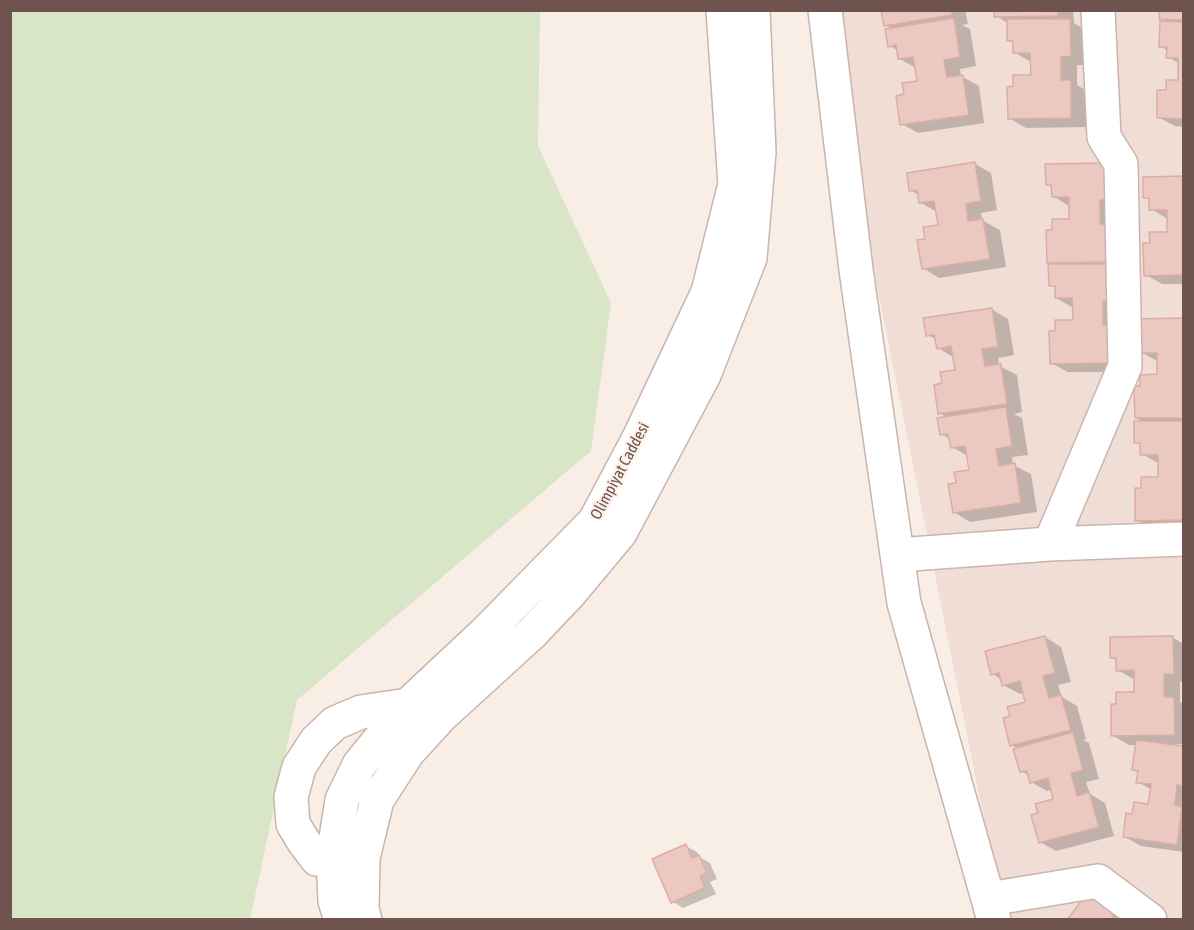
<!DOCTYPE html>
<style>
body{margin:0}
#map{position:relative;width:1194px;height:930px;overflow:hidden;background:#f9eee6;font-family:"Asap Condensed",sans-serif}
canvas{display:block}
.frame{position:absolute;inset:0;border:12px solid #6f534e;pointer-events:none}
</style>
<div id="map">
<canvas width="1194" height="930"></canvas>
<div class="frame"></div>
</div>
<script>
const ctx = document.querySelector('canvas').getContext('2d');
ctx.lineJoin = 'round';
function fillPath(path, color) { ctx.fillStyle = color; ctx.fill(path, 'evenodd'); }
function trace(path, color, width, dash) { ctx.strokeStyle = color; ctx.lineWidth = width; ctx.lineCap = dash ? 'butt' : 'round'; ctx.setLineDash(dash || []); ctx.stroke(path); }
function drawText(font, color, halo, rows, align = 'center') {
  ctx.font = font + ' "Asap Condensed",sans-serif'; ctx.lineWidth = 5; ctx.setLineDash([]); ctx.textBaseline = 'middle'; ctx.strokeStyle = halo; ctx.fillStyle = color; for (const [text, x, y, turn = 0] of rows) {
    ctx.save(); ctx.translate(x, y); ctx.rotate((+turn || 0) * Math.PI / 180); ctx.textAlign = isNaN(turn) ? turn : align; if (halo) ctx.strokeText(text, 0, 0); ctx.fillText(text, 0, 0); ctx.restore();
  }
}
fillPath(new Path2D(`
 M822,11h361v908h-179z`), '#f0ded6');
fillPath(new Path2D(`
 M10,11h530l-2,135 73,157 -20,148 -294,249 -47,219h-239z`), '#d9e5c7');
fillPath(new Path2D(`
 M883,10h82l3,14 -6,1 8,4 6,37 -16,3 1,7 18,10 5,37 -66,10 -16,-9 4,-28 12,-13 -2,-15 -16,-9 -1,-8 -9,-5 3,-17 -8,-4z
 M996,10h77l1,13 12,7v35h-9v20l10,6v36l-61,1 -17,-10 6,-30 17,-12 -1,-14 -17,-10v-8l-6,-4v-17l-12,-7z
 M1184,10v117l-9,-1 -17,-9 9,-25 13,-10v-18l-12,-7v-6l-8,-5 9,-23 -8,-5z
 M975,164l16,9 6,37 -16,3 1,7 18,10 6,37 -67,11 -16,-10 3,-28 13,-14 -2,-14 -16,-9 -1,-7 -10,-6z
 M1108,164l21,208h-61l-17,-9 23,-42 -2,-14 -16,-9v-10l-6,-3 5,-19 -7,-4 6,-30 17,-12 -2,-14 -16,-10v-8l-6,-4z
 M1184,177v107h-22l-16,-9 5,-30 17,-12v-14l-17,-10 -1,-9 -5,-3z
 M991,309l17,10 6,36 -16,3 1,8 18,9 5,37 -8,2 8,4 6,37 -16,2 1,8 18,9 6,38 -67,10 -16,-10 4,-28 13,-13 -3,-15 -16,-9 -1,-7 -9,-6 5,-16 -7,-5 4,-28 12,-13 -3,-15 -15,-9 -1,-8 -9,-5z
 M1184,320v209h-31l-16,-9 5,-31 18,-11 -2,-15 -16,-9v-9l-6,-3 9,-19 -9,-5 6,-31 17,-11v-14l-18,-10z
 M1045,637l16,10 10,35 -13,3 4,12 15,9 9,33 -3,1 6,3 10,36 -13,3 4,12 15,9 9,33 -58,15 -16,-9v-28l15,-14 -2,-10 -6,1 -16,-9 -1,-6 -9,-5 -3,-22 -6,-4v-28l15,-14 -3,-10 -4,1 -17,-9 -1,-5 -9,-6z
 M1173,638l11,6v38h-4v20l4,2v40h-10v2l10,1v105l-43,-6 -16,-9 9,-22 15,-9 3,-16 -14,-8 1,-9 -5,-4 3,-24h-8l-17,-10 6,-30 17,-11v-14l-17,-10 -1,-9 -6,-4z
 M686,846l11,6 2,5 11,6 7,16 -7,3 6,12 -33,14 -10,-6z
 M1090,893l38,27h-60z`), '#0003');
const building = new Path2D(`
 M881,10h70l1,5 -68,11z
 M994,10h64v6l-64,1z
 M1159,10h25v10l-25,-1z
 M954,18l6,39 -16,3 3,17 16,-2 6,40 -69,10 -4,-29 8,-2 -2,-11 15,-2 -4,-24 -15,2 -2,-14 -8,2 -3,-18z
 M1007,19h63l1,37 -10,1v23h10v38l-63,1 -1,-32 6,-1v-11h18l-1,-22h-17v-12h-6z
 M1160,21l24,1v97l-27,-1v-28h9v-10h12v-22h-12l1,-11h-8z
 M975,162l6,39 -15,3 2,17 15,-2 7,40 -68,10 -5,-29 8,-1 -2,-12 15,-2 -4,-24 -15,2 -2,-13 -8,1 -2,-18z
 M1109,163v37h-9v24h10v38l-63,1 -1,-33h6v-11h17v-22h-17l-1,-12h-5l-1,-21z
 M1184,176v99l-40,1 -1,-33h7l-1,-11h18v-22h-18v-12h-6v-21z
 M1048,264h64v38l-9,-1v24h10v38l-63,1 -1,-33h6v-11h18l-1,-22h-17v-12h-6z
 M992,308l6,39 -16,2 3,17 16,-2 6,40 -69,10 -4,-29 8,-2 -2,-11 15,-2 -4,-24 -14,3 -3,-14 -8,1 -3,-18z
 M1184,318v100h-49l-1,-32h6v-11l17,-1v-21h-17l-7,-34z
 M1006,407l6,39 -16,3 3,17 16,-3 6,40 -68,10 -5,-29 8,-1 -2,-11 15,-2 -4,-24 -14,2 -3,-14 -8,1 -3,-17z
 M1134,421h50v99l-49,1v-33h6v-11h17v-22h-18v-12h-6z
 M1045,636l10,37 -12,3 6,22 12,-3 10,35 -61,16 -7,-28 7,-2 -3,-9 18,-5 -5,-21 -18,5 -3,-13 -8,2 -6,-24z
 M1173,636l1,38h-10v23h10l1,38 -64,1v-32h5v-12h18v-22l-18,1v-13h-6v-21z
 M1073,732l10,38 -12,3 6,23 12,-4 10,35 -60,16 -8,-28 7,-2 -3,-9 18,-5 -5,-21 -18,5 -3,-12 -7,1 -7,-23z
 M1136,740l48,6v40l-7,-1 -2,20 7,2 -5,38 -54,-8 3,-24 6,1 2,-12 14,2 3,-20 -15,-1 2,-12 -6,-1z
 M686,844l6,14 7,-3 8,18 -7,3 5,12 -34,15 -19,-44z
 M1089,891l27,21 -4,4 5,4h-50z`);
fillPath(building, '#ebc9c1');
trace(building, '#dcada4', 1.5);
const minor = new Path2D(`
 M825,10l31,260 48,333 90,317
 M1050,544l75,-178 -4,-202 -17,-27 -6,-127
 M897,555l153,-11 134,-5
 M346,848l-7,7 -22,4 -13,-17 -11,-18 -2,-27 8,-30 17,-26 19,-18 26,-11 47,-7
 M989,899l109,-18 52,39
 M341,920l-6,-19 -2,-44 9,-57 17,-35 49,-60 77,-72 110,-112 44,-83 69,-146 27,-108 -12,-174
 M365,920l-3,-11 1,-51 14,-58 31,-48 33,-36 91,-83 38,-40 50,-60 84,-158 46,-117 9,-106 -6,-142`);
trace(minor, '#c9b5ae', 36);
trace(minor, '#fff', 33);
drawText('16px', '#6f534e', '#fdf3ec', [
 ["Olimpiyat Caddesi",620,471,-62]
]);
</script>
